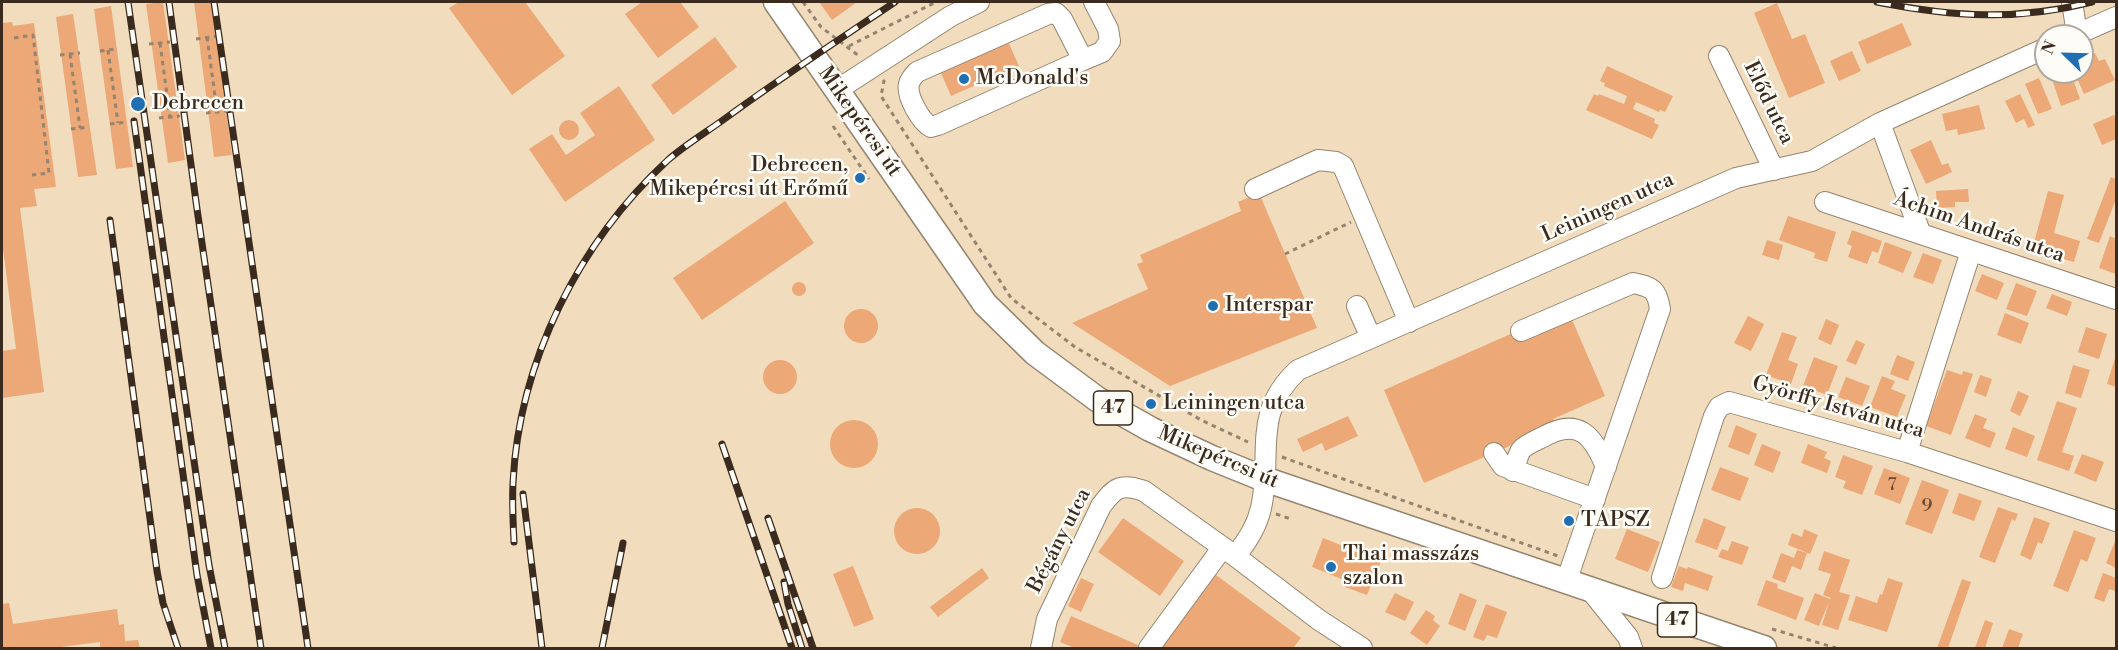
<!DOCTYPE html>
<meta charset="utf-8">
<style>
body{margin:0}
#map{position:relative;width:2118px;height:650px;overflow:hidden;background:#f1ddbd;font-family:"Libre Bodoni",serif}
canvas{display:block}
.frame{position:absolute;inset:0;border:3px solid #3b2a1e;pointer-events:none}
.north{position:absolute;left:2034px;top:24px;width:60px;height:60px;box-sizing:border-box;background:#fdfcf7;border:2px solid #afa8a0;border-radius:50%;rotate:293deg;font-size:16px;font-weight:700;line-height:24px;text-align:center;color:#3b2a1e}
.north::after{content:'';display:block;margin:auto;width:21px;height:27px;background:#1f6fb2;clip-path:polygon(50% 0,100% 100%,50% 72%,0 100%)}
</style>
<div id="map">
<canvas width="2118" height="650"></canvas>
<div class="frame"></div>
<div class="north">N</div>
</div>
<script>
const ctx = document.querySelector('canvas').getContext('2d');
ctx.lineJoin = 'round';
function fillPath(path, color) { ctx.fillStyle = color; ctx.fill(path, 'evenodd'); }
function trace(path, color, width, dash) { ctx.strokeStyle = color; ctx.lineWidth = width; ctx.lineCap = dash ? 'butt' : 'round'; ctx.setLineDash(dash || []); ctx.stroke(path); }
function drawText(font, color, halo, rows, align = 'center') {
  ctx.font = font + ' "Libre Bodoni",serif'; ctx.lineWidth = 5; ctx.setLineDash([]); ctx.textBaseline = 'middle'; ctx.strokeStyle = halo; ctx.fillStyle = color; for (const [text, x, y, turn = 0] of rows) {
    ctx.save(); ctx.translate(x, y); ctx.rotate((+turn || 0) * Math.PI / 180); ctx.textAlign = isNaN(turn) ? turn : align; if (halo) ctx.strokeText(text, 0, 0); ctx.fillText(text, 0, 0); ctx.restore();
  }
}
fillPath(new Path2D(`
 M163,2l22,158 -17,3 -22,-159z
 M194,2h18l20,153 -18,2z
 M459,2h66l40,54 -53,39 -63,-87z
 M642,2h38l19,25 -41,31 -33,-44z
 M819,2h38l-25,18z
 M1777,3l15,36 13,-5 20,49 -36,15 -35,-85z
 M111,6l22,161 -17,2 -22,-160z
 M73,14l24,161 -19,2 -22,-160z
 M12,22l1,4 21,-3 22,164 -22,2 3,17 -17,2 24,184 -42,6v-47l14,-2 -14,-108v-218z
 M1902,23l10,22 -45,19 -9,-22z
 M715,37l22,30 -64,48 -22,-30z
 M1006,37l13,29 -68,30 -13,-30z
 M1852,51l9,20 -22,10 -9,-20z
 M2095,53l4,8 6,-2 10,21 -31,14 -10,-22h8v-13z
 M1607,66l66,30 -8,16 -5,-2 -1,2 -23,-10 -3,7 22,10 -1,4 5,2 -7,14 -66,-29 8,-16 4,2 1,-2 25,10 3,-8 -23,-10 1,-3 -5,-2z
 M2072,76l8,23 -19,7 -8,-24z
 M2039,78l13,31 -14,5 -13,-30z
 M619,86l36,54 -90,62 -36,-53 23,-15 14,21 29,-20 -15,-22z
 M2020,94l15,31 -7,3 -4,-9 -8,4 -11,-22z
 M1979,105l6,24 -27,6 -1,-6 -11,2 -4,-17z
 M2114,115l2,5v19l-14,6 -9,-21z
 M559 130a10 10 0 1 1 20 0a10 10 0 1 1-20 0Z
 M1931,140l11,25 6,-2 4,9 -26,12 -16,-34z
 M2111,177l5,2v20l-17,44 -12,-4z
 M1968,189l1,13h-14v5l-18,1 -1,-17z
 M2048,191l16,4 -10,38 26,8 -6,21 -42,-12z
 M1259,193l58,135 -147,58 -98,-63 76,-34 -11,-25 6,-2 -3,-7 101,-44 -3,-9z
 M785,201l29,42 -112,77 -29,-42z
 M1788,216l48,16 -9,30 -13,-4 1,-5 -36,-13z
 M1852,230l30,11 -4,12 -6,-2 -5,13 -19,-7 4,-11 -5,-2z
 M2110,236l6,3v35l-17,-6z
 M1767,240l16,5 -4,15 -17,-5z
 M1885,242l27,10 -9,21 -25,-10z
 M1923,253l19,7 -9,24 -20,-7z
 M1982,274l22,9 -7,17 -22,-9z
 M792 289a7 7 0 1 1 14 0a7 7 0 1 1-14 0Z
 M2016,283l21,8 -10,25 -21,-7z
 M2052,294l20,8 -5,14 -21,-8z
 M844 326a17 17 0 1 1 34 0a17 17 0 1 1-34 0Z
 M2005,313l24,10 -8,21 -24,-9z
 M1570,315l35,81 -52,23 3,7 -132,57 -40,-93 131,-58z
 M1748,316l16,8 -13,27 -17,-8z
 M1826,319l13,6 -8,20 -13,-6z
 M2086,327l21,7 -8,25 -21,-7z
 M1782,332l15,5 -9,23 10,4 -7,20 -25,-9z
 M1856,340l9,4 -9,21 -10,-4z
 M1897,355l18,7 -7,19 -18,-7z
 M2116,355v32l-9,-3z
 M1814,357l24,9 -11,29 -24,-9z
 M763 377a17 17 0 1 1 34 0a17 17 0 1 1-34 0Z
 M2073,365l17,5 -9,28 -16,-5z
 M1947,370l15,5 1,-4 10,3 -22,61 -25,-9z
 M1980,375l12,4 -6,18 -12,-5z
 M1882,376l13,5 -4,8 15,6 -9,22 -27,-10z
 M1846,377l24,9 -8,20 -24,-9z
 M2018,391l11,5 -9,20 -10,-5z
 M2057,401l20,7 -15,44 12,4 -5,15 -32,-11z
 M1975,414l12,5 -4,9 13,5 -6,15 -25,-10z
 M1348,416l10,20 -33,15 -3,-8 -19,9 -6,-13z
 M830 444a24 24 0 1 1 48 0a24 24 0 1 1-48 0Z
 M1736,425l21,9 -8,21 -21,-8z
 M2013,427l22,9 -8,21 -22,-8z
 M1762,444l19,8 -8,21 -19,-8z
 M1808,444l19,8 -3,6 7,3 -4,12 -26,-10z
 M2082,454l22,8 -8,20 -22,-9z
 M1843,455l30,11 -11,29 -19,-7 3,-7 -11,-4z
 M1720,467l29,11 -9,23 -29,-11z
 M1884,468l26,10 -10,26 -26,-10z
 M1922,480l27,10 -17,44 -27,-10z
 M1959,493l23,8 -8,20 -22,-8z
 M1998,507l20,7 -3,7 -3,-2 -17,44 -16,-6z
 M894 531a23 23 0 1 1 46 0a23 23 0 1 1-46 0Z
 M2034,517l16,6 -8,21 -4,-2 -7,18 -11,-5z
 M1123,518l61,43 -24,35 -62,-44z
 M1704,518l22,9 -9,23 -22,-8z
 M1627,529l33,13 -12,30 -33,-13z
 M1804,529l14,6 -8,19 -22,-9 4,-12 10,4z
 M2074,530l22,8 -9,24 -6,-3 -13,33 -15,-6z
 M1323,538l58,23 -14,34 -25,-9 2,-6 -32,-13z
 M2116,539v29l-10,-5z
 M1732,541l17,6 -7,18 -24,-8 4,-8 6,2z
 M1797,550l10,3 -6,17 -9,-4 -7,17 -13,-5 9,-25 13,5z
 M1824,551l26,9 -11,32 11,3 -12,35 -16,-5 7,-23 -10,24 -15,-6 11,-27 15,6 1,-1 -8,-3 8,-21 -13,-4z
 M853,566l21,53 -20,8 -21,-53z
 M1679,566l8,3 1,-2 25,9 -5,15 -23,-8 -2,8 -12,-4z
 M982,568l7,10 -51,39 -8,-10z
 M2103,573l13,5v13l-7,-2 -5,13 -10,-4z
 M1216,575l85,63 -8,10h-131z
 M1081,578l13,6 -13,28 -13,-6z
 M1888,578l15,5 -16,49 -39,-12 8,-24 21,7 3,-9 2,1z
 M1962,579l9,3 -23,66h-11z
 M1766,580l12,4 -1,4 27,10 -8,22 -39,-15z
 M1395,593l19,9 -9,19 -20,-9z
 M1460,593l17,7 -12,31 -17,-7z
 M9,603l4,21 104,-15 2,16 5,-1 1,17 13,-1 2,8h-40v-6l-47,6h-51v-44z
 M1486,604l21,8 -10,26 -10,-3 -3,6 -11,-4z
 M1426,610l9,6 -2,4 7,6 -13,19 -17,-12z
 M1071,616l67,29 -1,3h-62l-15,-6z
 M1985,620l8,3 -8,25h-10z
 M2009,629l14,5 -5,14h-16z`), '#eca876');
const minor = new Path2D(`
 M2072,2l5,32
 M2073,36l43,-19
 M1719,56l55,114
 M1083,60l-21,-41 -6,-6 -8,1 -131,58c-3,3 -7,7 -8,12 -3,12 12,38 22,43l7,-2 145,-65 19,-8 8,-11 -2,-12 -14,-27
 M837,90l114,-74 28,-14
 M1880,123l40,109
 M1255,189l63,-29 18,2 7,4 66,156
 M1825,202l291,97
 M1357,306l14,32
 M1521,331l112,-48c19,4 24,6 27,26l-94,273
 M1907,452l64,-201
 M1494,453l9,13 92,33
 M1513,471c3,-6 5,-18 9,-22 5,-5 15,-9 21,-12 35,-20 50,-2 63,30
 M1235,556c12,-14 22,-30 26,-48 12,-53 -10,-95 37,-138l438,-192 76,-17 68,-38 166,-75
 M1662,578l52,-162 5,-9 10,-5 178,50 209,69
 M1591,591l37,46 4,11
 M1041,648l6,-29 54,-113c14,-19 20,-23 43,-15l91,65 84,64 43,28
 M1149,648l74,-101`);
const major = new Path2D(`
 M776,2l209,302 50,49 62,46 53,30 62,29 52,21 500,169`);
trace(minor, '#96846e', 22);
trace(major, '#96846e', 27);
trace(new Path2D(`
 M803,2l18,25 38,29
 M207,37l10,74
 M14,38l19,-3 16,138 -17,2
 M196,39l22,-3
 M160,43l10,74
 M149,44l21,-2
 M849,46l87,-44
 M108,50l10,73
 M100,51l16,-2
 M70,54l10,74
 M60,55l20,-2
 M883,80l1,1 -3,15 130,202 64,49 126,73 47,22
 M206,113l22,-2
 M159,118l21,-2
 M110,124l17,-2
 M833,126l36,53
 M71,129l18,-2
 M1285,254l66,-32
 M1282,457l276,99
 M1276,514l15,5
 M1772,629l64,19`), '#96846e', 3, [4.5, 4.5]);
trace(minor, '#fff', 20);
trace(major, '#fff', 24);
const rail = new Path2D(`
 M128,2l81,563 16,83
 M169,2l28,207 64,439
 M214,2l94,646
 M1877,2c77,15 139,19 215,0
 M134,121l63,454 14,73
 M110,220l47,351 6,32 15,45
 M722,444l70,204
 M523,494l19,154
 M768,518l45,130
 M514,542c-1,-20 -2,-40 -1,-59 6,-122 66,-241 155,-323 17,-15 37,-27 55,-40 56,-41 114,-79 172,-118
 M784,582l4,22 14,44
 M602,648l21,-105`);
trace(rail, '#3b2a1e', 7);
trace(rail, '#fdfcf7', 4.5, [14]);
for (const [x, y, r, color] of [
 [964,79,6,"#1f6fb2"],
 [138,104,8,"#1f6fb2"],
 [860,178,6,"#1f6fb2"],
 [1213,306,6,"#1f6fb2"],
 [1151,404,6,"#1f6fb2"],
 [1569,521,6,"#1f6fb2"],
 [1331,567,6,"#1f6fb2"]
]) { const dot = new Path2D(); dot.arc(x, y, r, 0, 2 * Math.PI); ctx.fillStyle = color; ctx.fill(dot); trace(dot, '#fdfcf7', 2); }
drawText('18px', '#674a34', null, [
 ["7",1892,486],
 ["9",1927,507]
]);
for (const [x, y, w] of [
 [1113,408,39],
 [1677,620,39]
]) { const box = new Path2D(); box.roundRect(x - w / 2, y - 17, w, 34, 4.5); ctx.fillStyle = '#fdfcf7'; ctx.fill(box); trace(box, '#3b2a1e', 1.5); }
drawText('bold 20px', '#3b2a1e', null, [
 ["47",1113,408],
 ["47",1677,620]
]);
drawText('21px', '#3b2a1e', '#fdfcf7', [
 ["McDonald's",976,79],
 ["Debrecen",152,104],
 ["Debrecen,",848,166,"right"],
 ["Mikepércsi út Erőmű",848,190,"right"],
 ["Interspar",1225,306],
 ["Leiningen utca",1163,404],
 ["TAPSZ",1581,521],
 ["Thai masszázs",1343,555],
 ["szalon",1343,579]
], 'left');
drawText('21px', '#3b2a1e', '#fdfcf7', [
 ["Előd utca",1768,103,64],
 ["Mikepércsi út",859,122,55],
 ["Leiningen utca",1608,208,-24],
 ["Áchim András utca",1979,228,19],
 ["Györffy István utca",1838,408,16],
 ["Mikepércsi út",1218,458,23],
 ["Bégány utca",1060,541,-63]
]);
</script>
